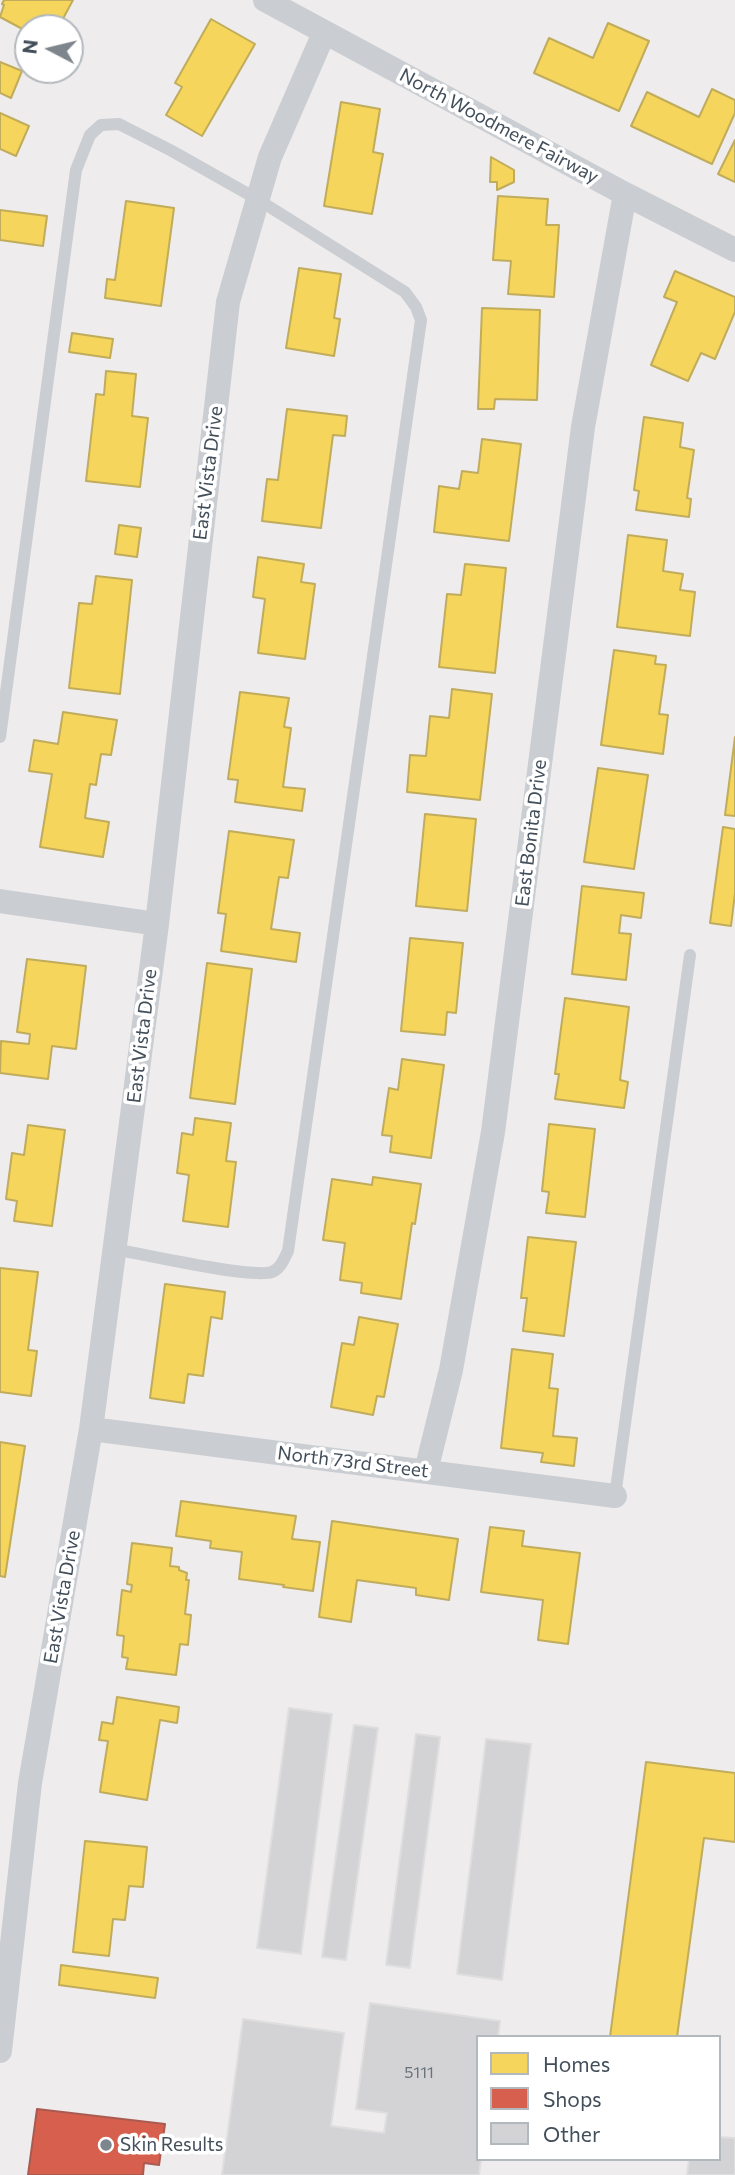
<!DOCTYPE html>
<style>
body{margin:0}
#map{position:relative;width:735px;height:2175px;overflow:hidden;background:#eeecec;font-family:Commissioner,sans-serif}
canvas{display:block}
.legend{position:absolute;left:476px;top:2035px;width:245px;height:126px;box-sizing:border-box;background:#fff;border:2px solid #b3b8bd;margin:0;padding:9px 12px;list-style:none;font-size:21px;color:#424e5a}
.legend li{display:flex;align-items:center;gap:14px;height:35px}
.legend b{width:35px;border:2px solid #b3b8bd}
.north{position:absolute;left:14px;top:14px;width:70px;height:70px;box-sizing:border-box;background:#fff;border:2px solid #b3b8bd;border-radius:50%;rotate:277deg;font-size:19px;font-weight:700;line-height:28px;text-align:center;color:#424e5a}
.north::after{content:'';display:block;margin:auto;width:24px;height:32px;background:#7e858d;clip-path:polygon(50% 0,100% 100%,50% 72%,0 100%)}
</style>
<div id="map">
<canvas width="735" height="2175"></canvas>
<ul class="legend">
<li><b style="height:19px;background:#f6d55c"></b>Homes</li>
<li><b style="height:19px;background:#d6604d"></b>Shops</li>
<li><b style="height:19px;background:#d3d3d5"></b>Other</li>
</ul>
<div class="north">N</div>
</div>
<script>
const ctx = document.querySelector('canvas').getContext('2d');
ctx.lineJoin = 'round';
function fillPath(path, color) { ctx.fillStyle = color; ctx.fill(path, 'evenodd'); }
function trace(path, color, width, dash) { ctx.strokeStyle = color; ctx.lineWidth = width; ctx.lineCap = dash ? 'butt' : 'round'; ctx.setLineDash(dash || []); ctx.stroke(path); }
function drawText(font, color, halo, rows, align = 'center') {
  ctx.font = font + ' Commissioner,sans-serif'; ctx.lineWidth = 7; ctx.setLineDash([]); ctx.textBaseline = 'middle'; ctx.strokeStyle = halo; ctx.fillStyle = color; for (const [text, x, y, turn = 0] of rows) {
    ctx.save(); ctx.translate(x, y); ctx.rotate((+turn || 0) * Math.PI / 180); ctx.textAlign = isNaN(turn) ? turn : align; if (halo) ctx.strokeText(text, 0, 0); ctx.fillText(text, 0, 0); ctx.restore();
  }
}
const homes = new Path2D(`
 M4,0h69l-15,28h-30v4l-28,-15 4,-12 -2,-1z
 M211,19l44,25 -53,92 -36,-21 16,-28 -7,-4z
 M608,23l41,18 -30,70 -85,-38 15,-35 44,20z
 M0,62l22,9 -11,27 -11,-5z
 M712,89l23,11v13l-23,51 -81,-38 16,-34 52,25z
 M341,102l39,7 -7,43 10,2 -11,60 -48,-8z
 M0,113l29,13 -13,30 -16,-7z
 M735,140v42l-17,-8z
 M491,157l23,13v12l-17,8v-8h-7z
 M498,196l50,3 -2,26h13l-5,72 -46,-3 3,-33 -18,-1z
 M126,201l48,7 -13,98 -56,-8 2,-19 8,1z
 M0,210l47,6 -4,30 -43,-6z
 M299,268l42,6 -7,44 6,1 -6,37 -48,-8z
 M675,271l60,26v15l-20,47 -14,-6 -13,28 -37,-16 26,-63 -13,-5z
 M482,308l58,2 -3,90 -42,-1 -1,10h-16z
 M72,333l41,6 -3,19 -41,-6z
 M106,371l30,3 -4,42 16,2 -8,69 -54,-6 10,-87 8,1z
 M287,409l60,7 -2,20 -12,-1 -12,93 -59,-7 5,-42 11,1z
 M644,417l39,6 -3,24 14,3 -7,48 4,1 -2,18 -53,-7 3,-19 -5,-1z
 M482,439l39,5 -12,97 -75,-9 5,-46 20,3 3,-18 16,2z
 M119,525l22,3 -4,29 -22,-3z
 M628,535l39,5 -4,31 20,3 -3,16 15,2 -5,44 -73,-9z
 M258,557l46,7 -3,18 14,2 -10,75 -47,-6 7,-54 -12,-2z
 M465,564l41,4 -11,105 -56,-6 8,-73 14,1z
 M96,576l36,4 -12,114 -51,-6 10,-85 13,1z
 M614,650l42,6 -1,8 11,1 -7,49 9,1 -5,39 -62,-9z
 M452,689l40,5 -12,106 -73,-8 3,-37 16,1 4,-40 19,2z
 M240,692l49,6 -5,29 7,1 -8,59 22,2 -3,22 -67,-9 3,-22 -10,-1z
 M63,712l54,8 -6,35 -10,-1 -5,31 -6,-1 -5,34 24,4 -6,35 -63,-10 12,-73 -23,-3 5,-31 24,4z
 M735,737v79l-10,-1z
 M598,768l50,7 -14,94 -50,-7z
 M425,814l51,5 -9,92 -51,-5z
 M723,827l12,2v64l-4,33 -21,-3z
 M229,831l65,9 -6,38 -9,-1 -8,52 29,4 -4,29 -75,-11 5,-37 -8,-1z
 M582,886l62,7 -3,25 -20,-3 -2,18 12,1 -5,46 -54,-6z
 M410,938l53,5 -7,70 -9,-1 -2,23 -44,-4z
 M27,959l59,7 -10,83 -24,-3 -4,33 -48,-6 1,-32 28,3 1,-10 -13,-2z
 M207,963l45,6 -17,135 -45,-6z
 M565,998l64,9 -9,73 8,2 -4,26 -69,-9 4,-25h-4z
 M402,1059l42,6 -13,93 -41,-6 2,-16 -10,-1 7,-47 9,2z
 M195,1118l36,5 -5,38 10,1 -8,65 -45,-6 6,-46 -12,-2 5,-40 11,2z
 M549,1124l46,5 -10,88 -39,-4 3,-21 -7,-1z
 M28,1125l37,5 -13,96 -38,-5 3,-20 -11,-2 6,-46 12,2z
 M373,1177l48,7 -6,40 -3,-1 -11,76 -40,-6 1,-10 -22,-3 5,-37 -22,-3 9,-61 40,6z
 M528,1237l48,5 -12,94 -41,-5 4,-33h-6z
 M0,1268l38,4 -10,78 9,1 -6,45 -31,-4z
 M165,1284l60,8 -3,27 -11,-2 -8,59 -15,-2 -4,29 -34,-5z
 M359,1317l39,7 -14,73 -7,-1 -4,19 -42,-8 11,-64 12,2z
 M512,1349l41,5 -4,34 9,1 -5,47 24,2 -3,28 -33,-4 2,-9 -42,-5z
 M0,1442l25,4 -20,131 -5,-1z
 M181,1501l115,15 -4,23 28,3 -7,49 -30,-4 1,-2 -45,-6 3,-27 -32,-4 1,-7 -35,-5z
 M332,1521l126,18 -9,61 -33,-5v-7l-59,-8 -6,42 -32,-5z
 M490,1527l34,4 -2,15 58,7 -12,91 -30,-4 5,-40 -62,-8z
 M132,1543l40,5 -2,18 9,1v3l8,3 -1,7h3l-4,34 6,1 -3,30 -8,-1 -4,31 -50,-6 2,-11 -6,-1 2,-21 -7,-1 5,-45 9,2 1,-7 -5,-1z
 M117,1697l62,10 -2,16 -17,-3 -13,80 -47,-8 8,-51 -9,-1 3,-18 11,2z
 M646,1762l89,11v69l-31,-4 -27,199h-67z
 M85,1841l62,6 -4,40 -14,-1 -4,34 -12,-1 -4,37 -36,-4z
 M61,1965l97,13 -3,20 -96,-13z`);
fillPath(homes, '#f6d55c');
trace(homes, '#c0ac5b', 2);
const shops = new Path2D(`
 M37,2109l128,15 -6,41 -15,-2 -1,12h-115z`);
fillPath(shops, '#d6604d');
trace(shops, '#aa5b51', 2);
const building = new Path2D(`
 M289,1708l43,6 -31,240 -44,-6z
 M354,1725l24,3 -32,232 -24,-3z
 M416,1734l24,3 -30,231 -24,-3z
 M486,1739l45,5 -29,236 -45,-6z
 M370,2003l130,18 -2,16h-20v122h3l-2,16h-257l21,-156 101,14 -13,93 53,7 3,-20 -31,-4z
 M719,2137l16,1v37h-48l2,-16h30z`);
fillPath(building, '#d3d3d5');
trace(building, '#dfdedf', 2);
trace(new Path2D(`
 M0,737l76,-567 14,-35 11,-10 18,-1 53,27 85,48 148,93 11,15 5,13 -133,931c-4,8 -7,17 -16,21 -21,7 -130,-18 -158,-23
 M615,1496l75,-541`), '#cacdd1', 12);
trace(new Path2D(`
 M265,0l360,194 110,56
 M0,901l157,23
 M91,1429l524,67
 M426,1471l25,-101 42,-238 90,-705 42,-233
 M0,2051l30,-268 61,-354 66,-505 71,-622 42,-145 54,-124`), '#cacdd1', 24);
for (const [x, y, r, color] of [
 [106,2145,7,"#7e858d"]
]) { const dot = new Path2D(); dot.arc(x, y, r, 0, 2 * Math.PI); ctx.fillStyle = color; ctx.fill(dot); trace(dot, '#fff', 2.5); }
drawText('16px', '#68727b', null, [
 ["5111",419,2073]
]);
drawText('19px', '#424e5a', '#fff', [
 ["North Woodmere Fairway",499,126,28],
 ["East Vista Drive",208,473,-83],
 ["East Bonita Drive",531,833,-83],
 ["East Vista Drive",142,1036,-83],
 ["North 73rd Street",353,1462,7],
 ["East Vista Drive",62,1597,-80]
]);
drawText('19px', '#424e5a', '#fff', [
 ["Skin Results",120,2145]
], 'left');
</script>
